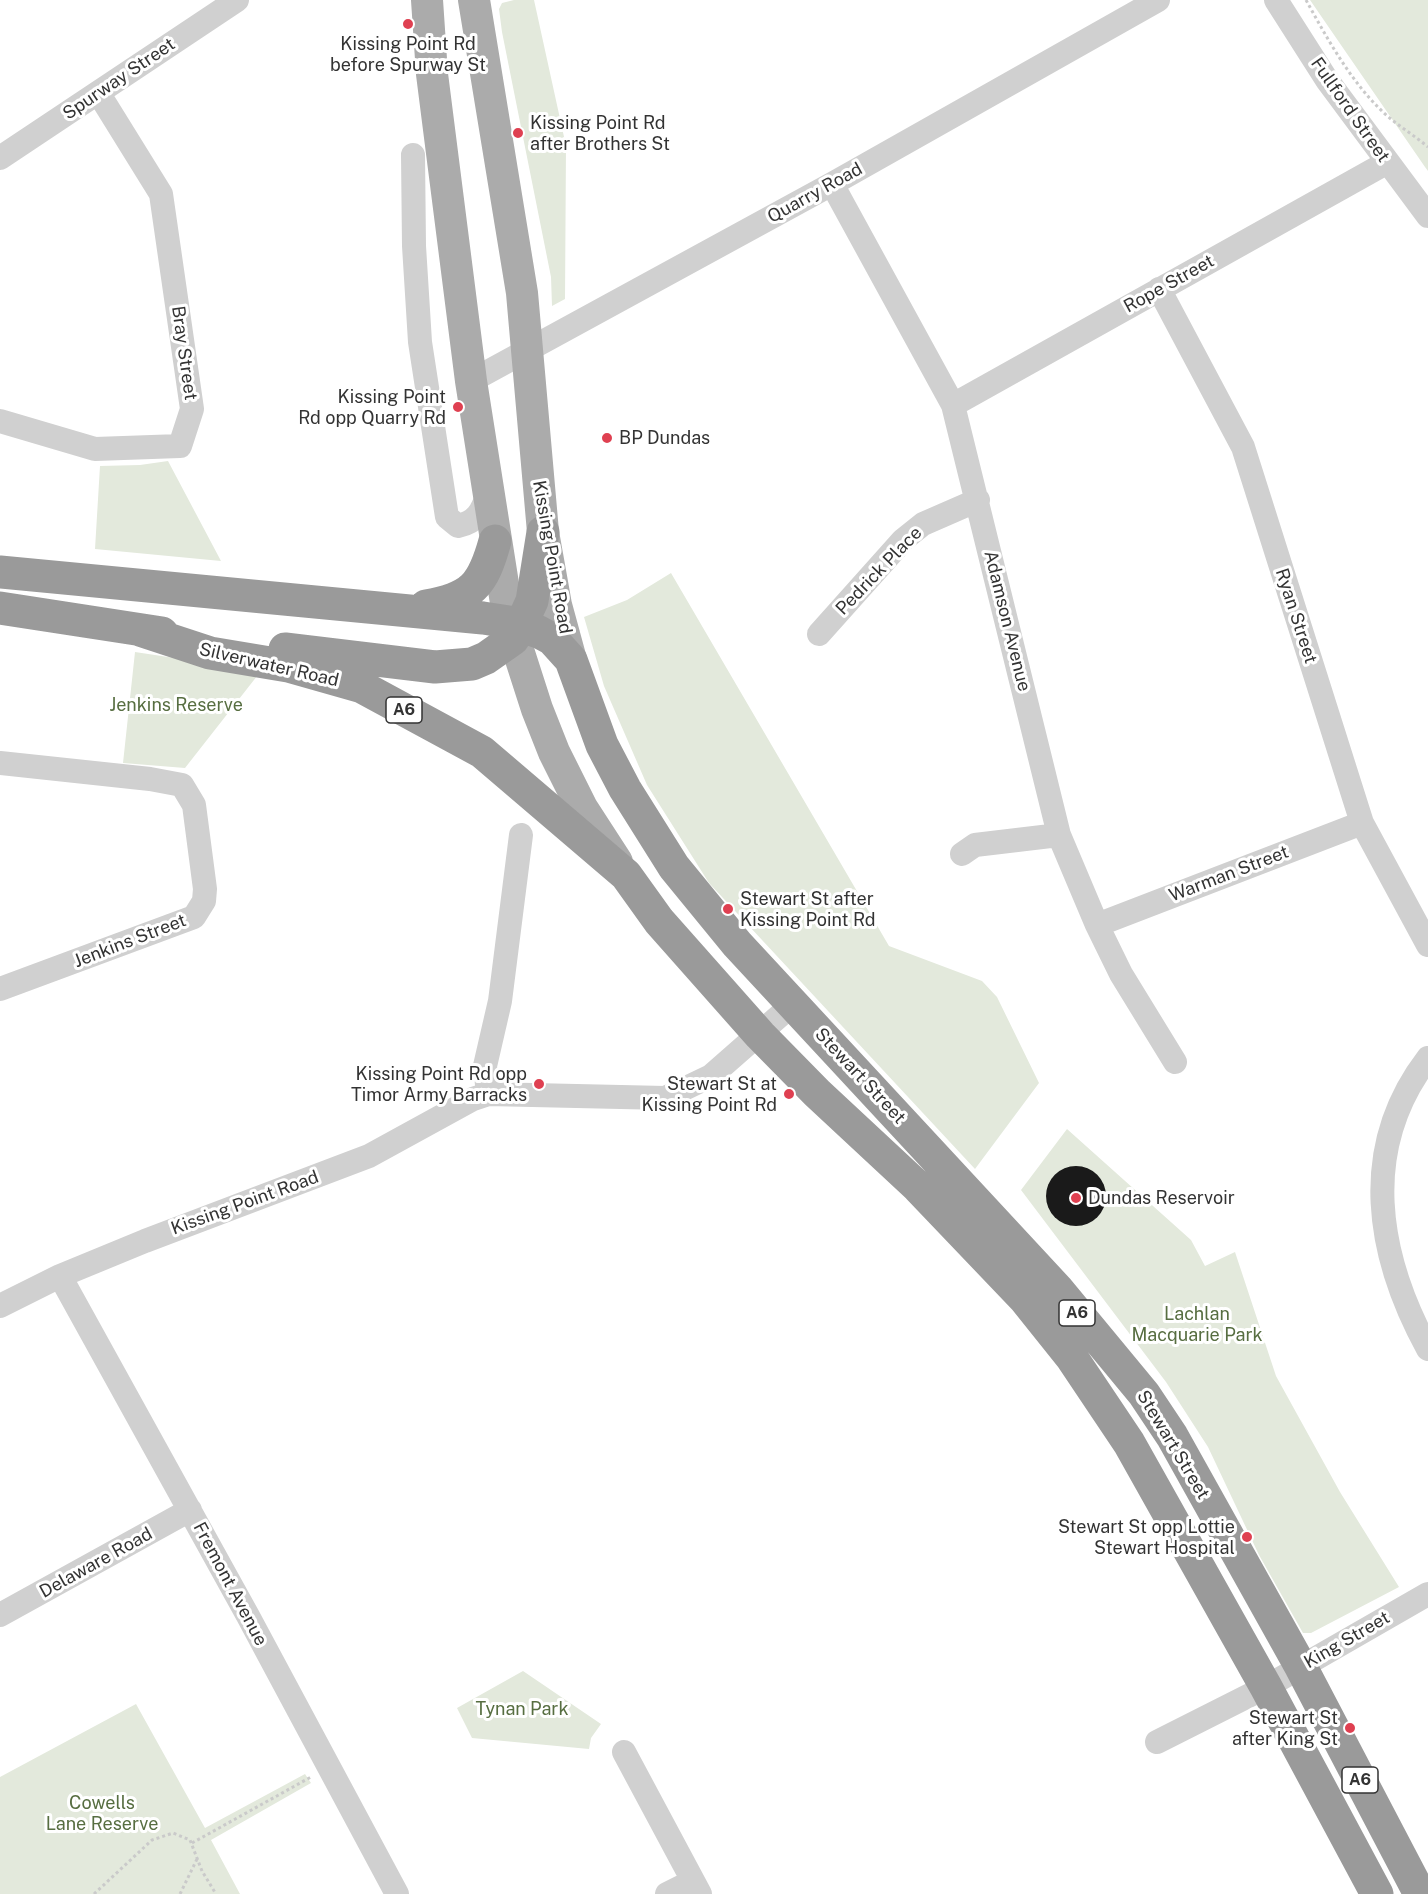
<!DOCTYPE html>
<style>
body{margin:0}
canvas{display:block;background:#fff}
</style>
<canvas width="1428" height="1894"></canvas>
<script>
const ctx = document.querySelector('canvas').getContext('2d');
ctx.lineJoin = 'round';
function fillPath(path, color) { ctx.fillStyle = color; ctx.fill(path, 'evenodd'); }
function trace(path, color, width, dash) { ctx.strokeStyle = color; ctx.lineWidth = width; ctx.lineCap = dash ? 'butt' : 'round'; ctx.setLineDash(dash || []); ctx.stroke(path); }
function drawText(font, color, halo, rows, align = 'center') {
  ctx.font = font + ' "Public Sans",sans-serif'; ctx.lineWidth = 6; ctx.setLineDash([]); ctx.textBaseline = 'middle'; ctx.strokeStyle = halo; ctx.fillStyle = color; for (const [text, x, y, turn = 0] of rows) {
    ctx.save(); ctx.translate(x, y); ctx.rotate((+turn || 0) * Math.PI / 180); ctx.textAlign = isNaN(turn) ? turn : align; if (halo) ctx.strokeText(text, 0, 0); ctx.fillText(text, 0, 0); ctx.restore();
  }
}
fillPath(new Path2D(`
 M514,0h20l32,146 -1,153 -13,7 -1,-29 -49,-245 -3,-23 3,-6z
 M1310,0h118v171l-3,-4z
 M168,461l53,100 -126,-12 5,-83 40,-1z
 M671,573l218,373 93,35 15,16 42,86 -64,86 -266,-286 -62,-98 -43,-99 -20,-69 43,-17z
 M135,652l126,19 -76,97 -62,-5z
 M1067,1129l124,111 14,26 30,-14 41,124 64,116 59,95 -88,46h-8l-44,-78 -51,-108 -42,-65 -145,-192z
 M523,1671l78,53 -10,14 -2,11 -117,-11 -15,-30z
 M136,1704l69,124 100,-54 6,9 -100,57 29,54h-240v-117z`), '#e3e9dc');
fillPath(new Path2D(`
 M1046 1196a30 30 0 1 1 60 0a30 30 0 1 1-60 0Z`), '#1a1a1a');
trace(new Path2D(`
 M1306,0c22,40 45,82 78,113 14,13 30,22 44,34
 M192,1843l119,-66
 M94,1894l58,-54 21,-7 17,7 12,31 14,23
 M180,1894l18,-37`), '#cacaca', 3, [3, 3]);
trace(new Path2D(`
 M1276,0l51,80 101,136
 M413,155l1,91 6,96 27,175 11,9c19,-4 24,-15 30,-32
 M0,158l237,-158
 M832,184l121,221 106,430 38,90 24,49 54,88
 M1159,289l84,158 119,376 66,122
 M471,381l361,-197 326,-184
 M953,405l433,-242
 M0,421l95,28 85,-3 12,-37 -31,-215 -62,-100
 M819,634l84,-94 20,-16 55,-24
 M0,763l150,16 32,6 12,20 11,84 -1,12 -10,16 -194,72
 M962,854l13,-9 84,-10
 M1097,925l265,-102
 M1428,1058c-70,91 -51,198 0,291
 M488,1094l-3,-28 15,-65 21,-166
 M60,1276l188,340 149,278
 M0,1306l60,-30 85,-35 224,-85 104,-57 15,-5 177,4 46,-22 82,-72
 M0,1615l190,-105
 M1157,1742l109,-55 162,-93
 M624,1752l76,142
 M667,1894l26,-13`), '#d0d0d0', 24);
trace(new Path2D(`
 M427,0l5,74 39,307 38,241 28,87 17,43 28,56 35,54
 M474,0l48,293 21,239 13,73 15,55`), '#ababab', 32);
trace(new Path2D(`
 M0,572l483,46 26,4 30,10 13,7 19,21 31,85 23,44 49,78 63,77 321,346 86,104 28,42 129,231 119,227
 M426,606c46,-8 57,-21 69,-65
 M0,608l162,25
 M140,630l70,23 78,13 74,21 120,65 144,123 33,46 101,114 57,58 101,94 106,111 48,60 57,85 137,244 111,207
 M285,649l150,18 37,-3 14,-6 27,-19 8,-14 11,-24 11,-69`), '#9a9a9a', 33);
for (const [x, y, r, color] of [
 [408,24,6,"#df4051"],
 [518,133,6,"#df4051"],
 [458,407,6,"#df4051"],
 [607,438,6,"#df4051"],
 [728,909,6,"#df4051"],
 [539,1084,6,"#df4051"],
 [789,1094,6,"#df4051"],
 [1076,1198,6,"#df4051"],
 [1247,1537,6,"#df4051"],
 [1350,1728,6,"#df4051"]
]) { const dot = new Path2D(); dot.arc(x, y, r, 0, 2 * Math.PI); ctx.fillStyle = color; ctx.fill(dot); trace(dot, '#fff', 2); }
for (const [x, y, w] of [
 [404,710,36],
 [1077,1313,36],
 [1360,1780,36]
]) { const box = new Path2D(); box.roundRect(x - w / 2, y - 13, w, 26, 4.5); ctx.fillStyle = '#fff'; ctx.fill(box); trace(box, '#333', 1.5); }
drawText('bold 16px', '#333', null, [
 ["A6",404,710],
 ["A6",1077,1313],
 ["A6",1360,1780]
]);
drawText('18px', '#333', '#fff', [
 ["Kissing Point Rd",408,44,"center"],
 ["before Spurway St",408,65,"center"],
 ["Kissing Point Rd",530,123,"left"],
 ["after Brothers St",530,144,"left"],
 ["Kissing Point",446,397],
 ["Rd opp Quarry Rd",446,418],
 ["BP Dundas",619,438,"left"],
 ["Stewart St after",740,899,"left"],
 ["Kissing Point Rd",740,920,"left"],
 ["Kissing Point Rd opp",527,1074],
 ["Timor Army Barracks",527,1095],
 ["Stewart St at",777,1084],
 ["Kissing Point Rd",777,1105],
 ["Dundas Reservoir",1088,1198,"left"],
 ["Stewart St opp Lottie",1235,1527],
 ["Stewart Hospital",1235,1548],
 ["Stewart St",1338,1718],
 ["after King St",1338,1739]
], 'right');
drawText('18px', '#333', '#fff', [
 ["Spurway Street",119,79,-34],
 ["Fullford Street",1350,110,55],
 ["Quarry Road",815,193,-29],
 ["Rope Street",1169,284,-29],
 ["Bray Street",184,353,82],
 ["Kissing Point Road",552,557,80],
 ["Pedrick Place",879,571,-46],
 ["Ryan Street",1296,616,72],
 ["Adamson Avenue",1007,621,76],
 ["Silverwater Road",269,665,13],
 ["Warman Street",1229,874,-21],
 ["Jenkins Street",130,941,-21],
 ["Stewart Street",860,1076,47],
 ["Kissing Point Road",245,1203,-20],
 ["Stewart Street",1173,1445,59],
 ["Delaware Road",96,1563,-29],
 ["Fremont Avenue",230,1584,62],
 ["King Street",1347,1640,-30]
]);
drawText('18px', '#576e41', '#fff', [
 ["Jenkins Reserve",176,705],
 ["Lachlan",1197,1314],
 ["Macquarie Park",1197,1335],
 ["Tynan Park",522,1709],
 ["Cowells",102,1803],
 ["Lane Reserve",102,1824]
]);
</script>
